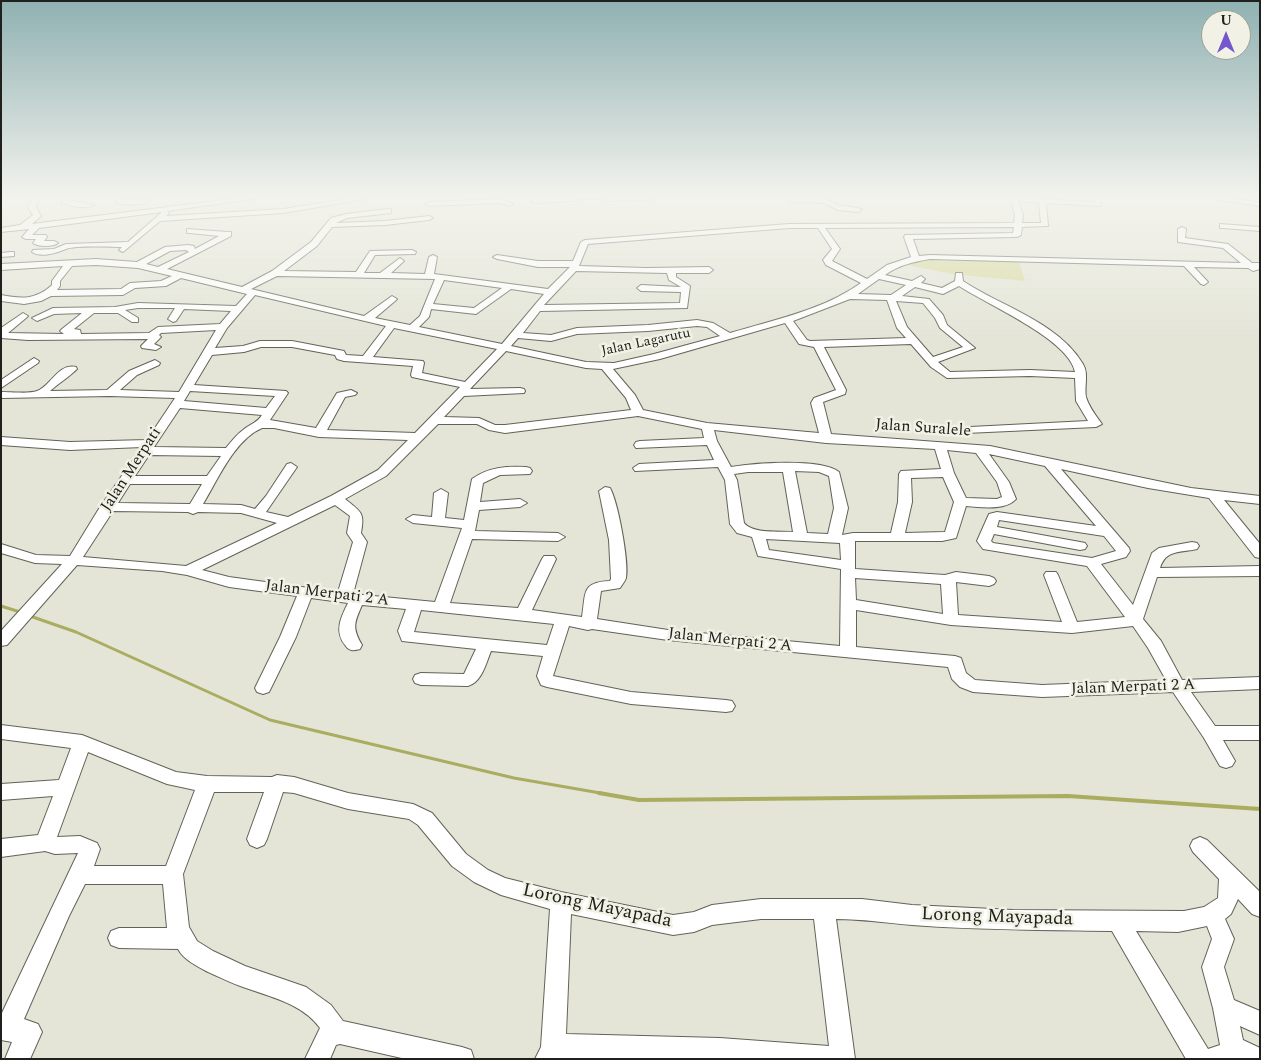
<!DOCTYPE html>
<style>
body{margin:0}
#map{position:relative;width:1261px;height:1060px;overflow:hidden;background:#e4e5d7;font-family:Spectral,serif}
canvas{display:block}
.frame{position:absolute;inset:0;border:2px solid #20211c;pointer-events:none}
.north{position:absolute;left:1201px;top:10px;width:50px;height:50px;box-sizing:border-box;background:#f1f2e5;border:1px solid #9d9e95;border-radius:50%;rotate:0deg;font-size:14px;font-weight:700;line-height:20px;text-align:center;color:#20211c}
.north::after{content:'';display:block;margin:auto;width:18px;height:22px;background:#7456cf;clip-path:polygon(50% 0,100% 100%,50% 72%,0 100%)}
</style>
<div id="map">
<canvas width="1261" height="1060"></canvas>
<div class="frame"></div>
<div class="north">U</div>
</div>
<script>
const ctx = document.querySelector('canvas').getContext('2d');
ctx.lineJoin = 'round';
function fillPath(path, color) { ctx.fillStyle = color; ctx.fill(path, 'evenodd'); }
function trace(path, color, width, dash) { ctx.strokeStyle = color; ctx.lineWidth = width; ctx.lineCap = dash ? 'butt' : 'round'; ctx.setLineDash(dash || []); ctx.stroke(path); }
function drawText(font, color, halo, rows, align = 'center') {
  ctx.font = font + ' Spectral,serif'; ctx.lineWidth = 5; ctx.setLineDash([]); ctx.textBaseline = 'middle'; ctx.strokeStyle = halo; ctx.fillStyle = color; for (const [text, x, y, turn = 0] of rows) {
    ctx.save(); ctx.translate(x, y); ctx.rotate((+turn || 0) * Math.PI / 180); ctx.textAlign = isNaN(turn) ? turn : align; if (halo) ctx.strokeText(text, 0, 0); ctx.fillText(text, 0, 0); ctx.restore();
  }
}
fillPath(new Path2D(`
 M926,260l93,2 6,19 -73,-7 -45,-9z`), '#d7da9f');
trace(new Path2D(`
 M1,606l19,6
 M30,616l46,16 194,88 244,58 92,16`), '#aaad60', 3);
trace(new Path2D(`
 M599,793l40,7 429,-4 192,13`), '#aaad60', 4);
const minor = new Path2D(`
 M32,197h8l-4,10 5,9 -9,8 215,-27h21l-101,14 2,2 -3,3 117,-7 76,-12h18l-94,16 -123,8 -37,31 -4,-2 3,-3c-14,0 -44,-2 -56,2 -10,4 -25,9 -34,3l1,-2 21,-1 12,-5 62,-2 34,-30 -123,16 -7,7h14l1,2 -3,4h10l4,2c-5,4 -20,4 -25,0l3,-4h-10l-4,-2 7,-8 -28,3v-4l19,-3 13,-10 -5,-8 4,-5 -3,-2z
 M62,197h7v3l25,5c-10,5 -22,1 -32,-2z
 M117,197h7l-1,3h2l21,-1 4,2c-8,5 -24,4 -34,2z
 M568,197h94l-3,2 -50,2 -4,-2h-26l-5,2 -39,2 -4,-2 4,-2z
 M789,197l37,2 14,7 18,2 4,2 -4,2 -20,-2 -14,-7 -33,-1z
 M1010,197l80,5h4l2,-5h7l-3,9h-3l-51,-3 2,23 -26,1 -1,8 -4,2 -104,2 6,17 11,-1 311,8 -18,-15 -45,-6v-13l4,-2 4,2 -1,9 43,6 24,19h8v6l-7,2 -5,-3 -54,-1 14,15 -4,3 -3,-1 -17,-18 -254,-7c-17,3 -31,6 -45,16l27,6 9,-5 4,3 -4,4 21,5 13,-7 1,-8h6l1,8c39,26 95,41 120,83 6,10 1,22 3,33 3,10 10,19 16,27l-6,3 -130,6 -2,-2 6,-4 118,-6 -12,-20 -1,-23 -45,-2 -83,2 -16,-11 -20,-23 -87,3 22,43 -1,4 -22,8 8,32 159,12 201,42 69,8v8l-36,-4 36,44v14l-5,-1 -46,-59 -61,-10 -87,-19 68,79 1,3 -4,6 -25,7 32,41 19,-52 7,-5 33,-6 5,1 2,3 -2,3c-17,4 -31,0 -37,19l100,-2v10l-103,1 -14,42 18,22 21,39 78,-3v12l-69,3 24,34h45v14h-37l12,21 -3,5 -6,2 -6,-2 -16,-28 -31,-46 -131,5 -69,-5 -13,-5 -8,-8 -4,-12 -280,-27 -76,-11 -4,1 -19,-4 -16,50 78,16 95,8 6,1 3,5 -3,5 -6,1 -95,-8 -84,-17 -6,-2 -4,-9 6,-20 -52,-5c-5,12 -9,31 -23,35l-47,-1 -6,-2 -2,-4 2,-4 6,-2 43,1 12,-25 -74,-8 -4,-10 8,-22 -44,-4c-8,18 -10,23 0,40l-2,4c-7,2 -11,2 -15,-4 -11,-14 -4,-28 3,-42l-37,-5 -15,39 -25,51 -2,4 -6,2 -6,-2 -2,-4 25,-51 17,-41 -68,-9 -42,-12 -25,-4 -85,-6 -70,80 -6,1v-15l61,-67 -27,-1 -34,-10v-9l35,11 34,1 30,-49 42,-60 -72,3 -69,-5v-8l69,5 77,-2 28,-42 -65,-2 -109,2v-6c9,0 29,2 36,-1 14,-5 21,-28 39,-24l1,2c-8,8 -18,14 -27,22l57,-1 22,-19 26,-11 5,3 -1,2 -22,10 -17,15 59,2 37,-62 -55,3 -2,2 2,2 -7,7 7,3 -5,3 -14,-2 -1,-2 7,-7 -120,1 -27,-2v-10l22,-15 5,3 -2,2 -18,15 56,1 -4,-3 2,-2 20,-16 -28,1 -17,7 -5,-3 21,-10 62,-1 23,-4 98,3 11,-12 -66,-16 -15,8 -31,2 -12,7 -72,1 -10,5 -17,3 -23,-3v-6c20,4 35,5 51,-10v-4l11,-15 -62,4v-6l95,-5 41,3 28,-15 23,-2 6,1 1,3 24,-13 -29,-3h-3v-4l41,3h3v4l-64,33 75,18 30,-16 39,-29 20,-24 15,-4 42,-5h3v4l-44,5 -11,5 49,-2 44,-5 4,2 -4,2 -44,5 -53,2 -15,19 -33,25 72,1 14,-21 42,-1 4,2 -1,2 -40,1 -11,18h16l20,-15 4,3 -13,12 34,1 4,-17 4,-2 4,2 -3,17 114,15 22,-22h-32l-41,-8 -4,-2 4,-2 41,6h35l8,-19 4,-2 204,-16 225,-1 1,-8zM1018,201l21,2 2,20h-19l1,-8zM1014,227l-1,6 -108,2 -1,2 7,20 -24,8 -20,14 -35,-18 8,-12 -15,-21zM789,228h29l14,21 -9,11 3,5 35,18c-38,27 -87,37 -131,50l-17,-10 -16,-3 -49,5 -71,3 -26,7 -28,-2 17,-22 147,-3 3,-22 -14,-9v-4h33l4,-3 -4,-3 -63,1 -67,-2 9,-22zM186,250l3,2 -31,15 -12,-3 24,-13zM96,265l42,3 34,8 -11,5 -31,2 -9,6 -64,1 3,-4v-5l12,-15zM576,271l91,2 2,7 12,7 -40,-2 -4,3 4,3 40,1 -1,11 -136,2zM277,276l158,3 -15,37 -10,9 -35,-7 20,-17 2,-2 -5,-3 -28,20 -113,-27zM879,279l27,6 -15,10 -33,-1zM444,280l58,8 -28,20 -41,-4zM959,286c27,18 110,53 116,86l-45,-2 -80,2 -12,-10 37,-14 -28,-23 -4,-10 -14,-16 -27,-3 13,-9 28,7zM511,289l33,5 -42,50 -83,-17 10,-10 2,-8 45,5zM255,295l131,31 -23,30 -17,-1 -2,-4 -52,-10h-32l-17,5 -28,2 12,-20zM850,299l37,1 10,28 9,10 -96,3 -3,-1 -14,-19zM896,301l27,2 12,15 5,10 23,19 -30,10 -26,-30zM138,308h37l-7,11 5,3 3,-1 8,-12 47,2 -11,13 -62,3 -9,6 -68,1 -1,-4 -6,-1 20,-16h24l14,9h6v-4l-13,-8zM785,323l14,21 15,3 22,43 -22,8 -3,5 8,30 -112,-10 -64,-13 -8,-15 -22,-26 47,-10zM697,326l10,1 13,9 -66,18 -40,9 -28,-1 -75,-16 7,-8 33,3 26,-7 71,-3zM394,328l103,21 -32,33 -43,-9 2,-10 -1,-2 -50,-4zM261,347h31l43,8 2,4 7,2 69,5 -2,9 1,2 48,10 -45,46 -88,-3 18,-33 10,-2 2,-2 -6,-3 -14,3 -21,35 -46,-8 18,-27 -2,-2 -92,-6 18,-30 32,-3zM506,351l80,17 16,1 24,29 5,12 -126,15h-10l-16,-7 -35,-1 20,-21 60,-3 1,-2 -1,-2 -4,-1 -50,1zM190,391l85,5 -9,12 -82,-7zM180,408l82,7c-5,8 -12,9 -19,15 -7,5 -12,12 -17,18l-72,-1zM638,416l64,13 2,9 -64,3 -4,1 -2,3 2,3 71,-3 7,15 -75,4 -6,4 2,3 83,-4 7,13 5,44 7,9 15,4 6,19 83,13 -1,77 -172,-16 -71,-11 4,-28 19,-3c2,-3 5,-7 6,-10 3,-16 -8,-76 -16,-90l-5,-1 -6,4 10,49 2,39 -1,2c-29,1 -24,12 -28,36l-50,-7 24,-51 -2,-3h-10l-2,3 -24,49 -68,-5 22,-64 86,2 7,-4 -7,-4 -83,-2 4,-21 41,-3 7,-4 -7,-4 -40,3 3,-19 17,-8 30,-1 2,-3 -2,-3 -4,-1c-19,-1 -38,0 -54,12l-8,41 -19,-2 3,-25 -7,-4 -7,4 -2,24 -19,-2 -7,4 7,4 49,5 -27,74 -82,-8 14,-52 -6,-9c4,-21 0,-21 -16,-34l41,-23 52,-52h39l12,6 16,3zM262,428h12l45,9 89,3 -30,30 -47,26 -43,21 -22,-5 31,-45 -6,-4 -4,1 -21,32 -11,13 -14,-4 -38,-1c14,-23 32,-65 59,-76zM714,430l112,13 109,6 6,20 -40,2 -2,3 -1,28 -7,31h-38l-11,2 6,-27 -9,-36c-18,-14 -85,-9 -108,-5l-14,-26zM947,450l29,3 21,29 5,15 -5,2 -31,-1 -12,-25zM989,454l56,12 51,60 -99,-14 -8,2 -12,27 6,8 104,17 38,51 -48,5 -19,-47 -2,-3h-10l-2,3 18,47 -104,-7 -2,-33 33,4 5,-2 2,-3 -2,-3 -5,-2 -33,-4 -11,3 -90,-6v-28h87l14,-3 10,-32c15,1 39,5 50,-7l-7,-17zM149,455l72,1 -14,20h-72zM795,471l24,1 10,4 5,32 -6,26 -21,-1zM748,472h35l10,60c-14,-1 -40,2 -49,-9l-7,-43 -3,-6zM943,477l11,25 -9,30 -40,1 7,-31 -1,-24zM130,484h72l-12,20 -72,-1zM335,505l15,11 -3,17 6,9 -15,50 -109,-15 -27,-7zM113,511l75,1 5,2 5,-2 43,1 36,10 -91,43 -103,-9zM999,520l105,16 12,15 -24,7 -99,-15 -2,-2 3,-7 86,16 5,-1 2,-3 -2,-3 -5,-1 -83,-15zM766,539l74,4 1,17 -72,-10zM855,578l86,6 2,30 -87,-14zM421,610l133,14 -7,21 -133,-13zM856,610l95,15 121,8 61,-7 15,22 18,32 -124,5 -67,-5 -9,-7 -5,-15 -6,-2 -99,-9z
 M1214,197l46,5v4l-43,-6z
 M501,199l12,5 -4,2 -9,-3 -71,3 -4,-2 4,-2z
 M1220,224l40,3v4l-37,-3h-3z
 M11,252h3v4l-13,1v-4z
 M34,358l5,3 -1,2 -37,25v-8z
 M1,725l81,10 94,37 31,4 65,1 5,-2 17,2 54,16 65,11 19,9 34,41 22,16 17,8 56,14 112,23 21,-3 18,-7 49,-6h101l50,6 101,5 171,1 20,-4 14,-9 1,-19 -26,-27 -3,-6 3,-6 7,-3 7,3 53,52v25l-8,-3 -14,-15 -7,15 -6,5 9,20 -10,28 10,33 26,11v24l-20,-9 3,14 17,8v11h-74l-74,-128c-66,-1 -133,-1 -200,-6 -25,-2 -50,-6 -76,-6l19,140h-320l6,-12 9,-138 -49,-14 -27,-13 -22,-16 -34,-41 -9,-6 -61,-10 -54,-16 -11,-1 -16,47 -3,6 -7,3 -7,-3 -3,-6 17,-47h-50l-31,82 6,53 8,14 16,10 32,15 61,21 25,18 12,16 119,26 9,3 3,9h-68l-66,-15 -4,1 -6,14h-25l15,-31c-18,-25 -50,-31 -77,-41 -12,-4 -23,-10 -35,-15 -11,-6 -24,-12 -30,-23l-59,-1 -8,-3 -3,-7 3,-7 8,-3h48l-4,-44h-78l-16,32 -45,103 14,5 4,8 -12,27h-25l7,-17 -11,-2v-25l77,-162 -23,1 -10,-3 -44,6v-18l37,-4 15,-39 -52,4v-16l58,-4 12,-32 -70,-9zM88,752l79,32 28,6 -29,76h-72l6,-17 -3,-6 -17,-7 -23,1zM571,914l102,21 21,-3 18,-7 49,-6h53l15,127 -109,-8 -154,-4zM1207,926l5,13 -10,28 11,41 7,37 -12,4 -72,-118 42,1z`);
trace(minor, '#626357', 2);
fillPath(minor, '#fff');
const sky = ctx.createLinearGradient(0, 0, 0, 346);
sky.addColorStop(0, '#8fb1b2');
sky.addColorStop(0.57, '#f3f3ed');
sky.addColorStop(1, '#f3f3ed00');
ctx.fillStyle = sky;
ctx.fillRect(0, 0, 1261, 346);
drawText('14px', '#20211c', '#f1f2e5', [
 ["Jalan Lagarutu",646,343,-12]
]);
drawText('16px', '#20211c', '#f1f2e5', [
 ["Jalan Suralele",923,429,4],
 ["Jalan Merpati",132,470,-57],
 ["Jalan Merpati 2 A",327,594,7],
 ["Jalan Merpati 2 A",730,641,6],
 ["Jalan Merpati 2 A",1133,688,-2]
]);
drawText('19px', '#20211c', '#f1f2e5', [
 ["Lorong Mayapada",597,907,12],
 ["Lorong Mayapada",997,918,2]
]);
</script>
